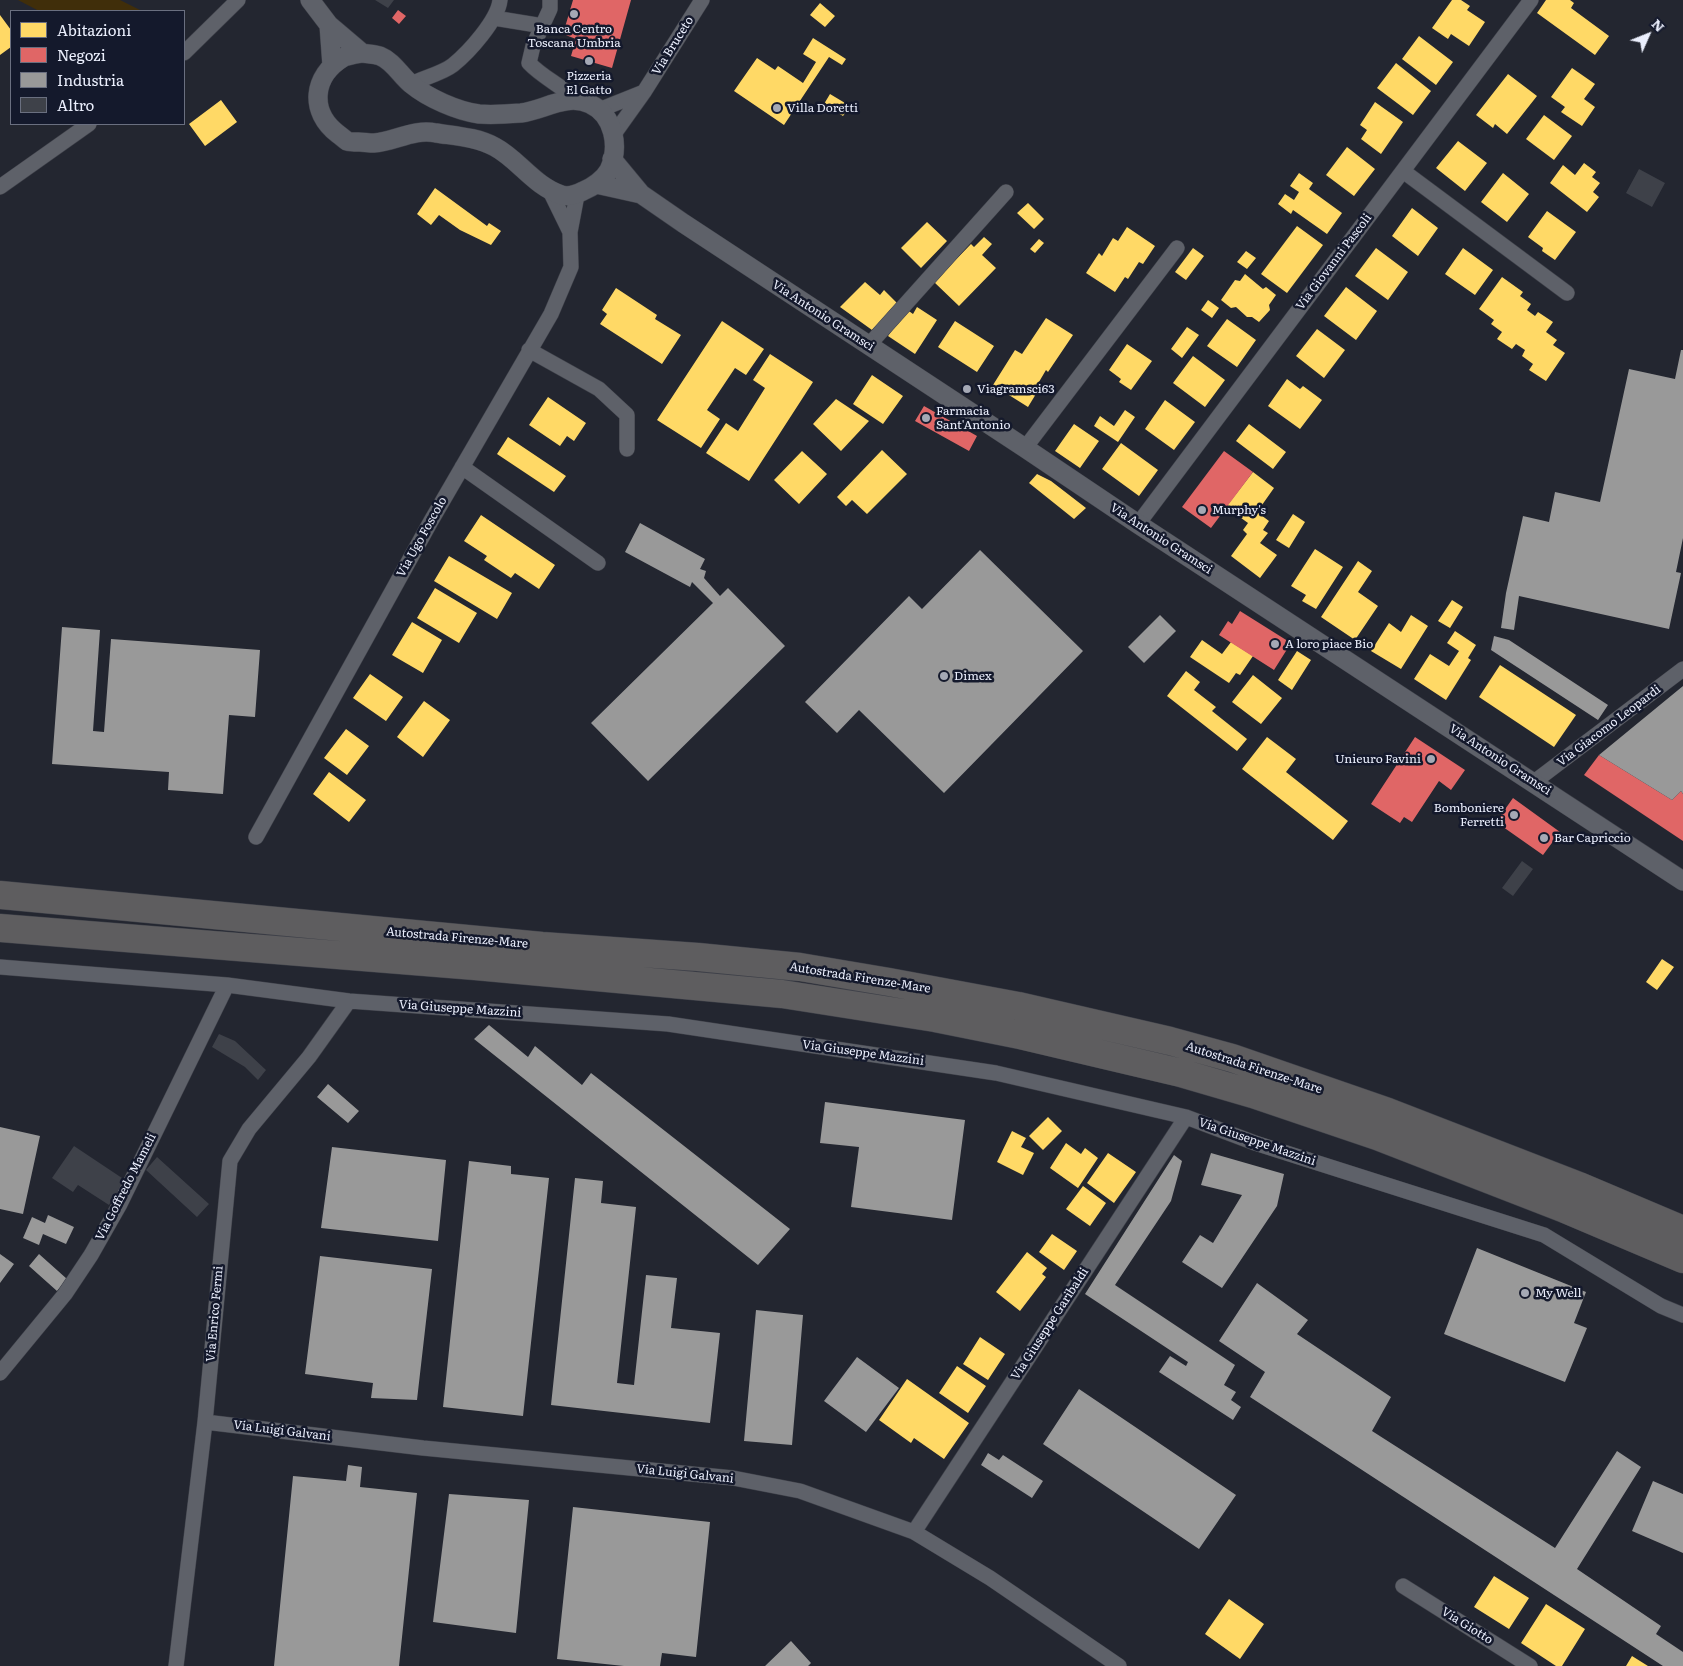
<!DOCTYPE html>
<style>
body{margin:0}
#map{position:relative;width:1683px;height:1666px;overflow:hidden;background:#232630;font-family:Literata,serif}
canvas{display:block}
.legend{position:absolute;left:10px;top:10px;width:175px;height:115px;box-sizing:border-box;background:#14192c;border:1px solid #6a6f80;margin:0;padding:6px 9px;list-style:none;font-size:15px;color:#ebeffd}
.legend li{display:flex;align-items:center;gap:10px;height:25px}
.legend b{width:25px;border:1px solid #6a6f80}
.north{position:absolute;left:1623px;top:10px;width:50px;height:50px;-webkit-text-stroke:4px #14192c;paint-order:stroke;rotate:46deg;font-size:14px;font-weight:700;line-height:20px;text-align:center;color:#ebeffd}
.north::after{content:'';display:block;margin:auto;width:18px;height:22px;background:#ebeffd;clip-path:polygon(50% 0,100% 100%,50% 72%,0 100%)}
</style>
<div id="map">
<canvas width="1683" height="1666"></canvas>
<ul class="legend">
<li><b style="height:14px;background:#ffd966"></b>Abitazioni</li>
<li><b style="height:14px;background:#e06666"></b>Negozi</li>
<li><b style="height:14px;background:#999"></b>Industria</li>
<li><b style="height:14px;background:#3e4149"></b>Altro</li>
</ul>
<div class="north">N</div>
</div>
<script>
const ctx = document.querySelector('canvas').getContext('2d');
ctx.lineJoin = 'round';
function fillPath(path, color) { ctx.fillStyle = color; ctx.fill(path, 'evenodd'); }
function trace(path, color, width, dash) { ctx.strokeStyle = color; ctx.lineWidth = width; ctx.lineCap = dash ? 'butt' : 'round'; ctx.setLineDash(dash || []); ctx.stroke(path); }
function drawText(font, color, halo, rows, align = 'center') {
  ctx.font = font + ' Literata,serif'; ctx.lineWidth = 5; ctx.setLineDash([]); ctx.textBaseline = 'middle'; ctx.strokeStyle = halo; ctx.fillStyle = color; for (const [text, x, y, turn = 0] of rows) {
    ctx.save(); ctx.translate(x, y); ctx.rotate((+turn || 0) * Math.PI / 180); ctx.textAlign = isNaN(turn) ? turn : align; if (halo) ctx.strokeText(text, 0, 0); ctx.fillText(text, 0, 0); ctx.restore();
  }
}
fillPath(new Path2D(`
 M18,0h102l22,11h-103z`), '#402e0a');
fillPath(new Path2D(`
 M1452,0h9l9,6 -3,4 18,12 -16,24 -18,-12 -3,5 -16,-11z
 M1546,0h24l4,3 -3,5 38,28 -14,19 -58,-42z
 M820,3l15,13 -10,11 -15,-12z
 M0,15l11,15v17l-11,8z
 M1419,36l34,26 -17,23 -34,-26z
 M813,38l33,21 -4,6 -13,-8 -45,68 -50,-34 23,-33 18,12 3,-4 25,17 13,-21 -13,-8z
 M1396,63l35,28 -18,24 -36,-27z
 M1572,68l23,16 -11,15 11,8 -13,19 -21,-14 4,-5 -14,-10z
 M1508,74l29,22 -30,38 -12,-10 -2,4 -17,-13z
 M830,94l20,12 -7,10 -19,-12z
 M221,100l16,22 -32,24 -16,-22z
 M1375,102l28,20 -22,32 -20,-15 6,-9 -7,-5z
 M1544,115l28,21 -18,24 -28,-21z
 M1458,141l29,22 -22,28 -29,-23z
 M1347,147l28,22 -21,27 -28,-21z
 M1584,163l12,9 -4,5 8,6 -7,9 6,5 -12,15 -37,-29 13,-18 12,10z
 M1299,173l14,10 -4,6 33,24 -15,21 -34,-24 -2,4 -13,-10 7,-10 9,6 5,-8 -9,-6z
 M1503,173l26,21 -22,28 -26,-20z
 M435,188l52,38 2,-3 12,8 -10,14 -31,-15 -21,-15 -8,10 -14,-11z
 M1028,203l16,16 -10,10 -17,-16z
 M1412,208l26,20 -20,28 -26,-20z
 M1547,211l29,21 -21,28 -13,-9 1,-3 -15,-11z
 M927,222l20,19 -26,27 -20,-20z
 M1297,226l26,19 -36,48 -26,-19z
 M1127,227l28,19 -12,18 -4,-2 -11,17 -3,-2 -10,15 -29,-19 13,-20 3,3 11,-18 5,3z
 M984,237l8,7 -10,11 14,13 -37,38 -25,-24 37,-38 3,3z
 M1039,239l5,4 -9,10 -5,-4z
 M1193,248l11,8 -18,24 -11,-8z
 M1376,248l32,24 -20,28 -33,-24z
 M1463,248l30,22 -18,25 -30,-21z
 M1246,251l10,7 -9,11 -10,-7z
 M1245,274l18,15 3,-2 10,8 -7,10 1,5 -11,12 -7,-5h-5l-11,-10 -5,1 -10,-8 14,-20 5,1z
 M1502,277l21,15 -3,4 11,8 -4,6 8,6 3,-4 15,10 -7,10 11,8 -4,5 12,8 -19,28 -17,-11 4,-6 -11,-8 3,-6 -9,-6 -4,5 -15,-10 5,-7 -11,-8 3,-4 -15,-11z
 M865,282l15,13 4,-5 14,14 -26,26 -32,-23z
 M1346,287l31,24 -21,29 -32,-24z
 M616,288l41,27 -2,4 26,16 -19,29 -62,-40 7,-10 -5,-4z
 M1208,300l11,8 -7,10 -11,-8z
 M917,307l20,13 -22,34 -27,-18 18,-27 7,5z
 M1046,318l27,17 -25,37 -2,-2 -10,17 3,2 -11,18 -35,-22 22,-35 7,4z
 M1227,319l29,21 -19,27 -30,-21z
 M722,321l42,28 -18,26 -11,-7 -28,42 13,9 -19,29 -44,-28z
 M955,321l39,25 -17,26 -39,-25z
 M1187,327l12,8 -17,23 -11,-9z
 M1317,329l28,21 -21,28 -28,-22z
 M1127,344l25,17 -21,29 -12,-8 2,-3 -12,-9z
 M770,354l43,28 -64,99 -43,-28 20,-30 12,8 27,-43 -12,-8z
 M1193,356l32,24 -20,27 -32,-24z
 M872,375l31,21 -20,28 -30,-20z
 M1287,379l13,10 3,-3 19,14 -22,29 -32,-23z
 M548,397l38,26 -12,18 -7,-5 -7,10 -31,-21z
 M836,399l33,22 -28,30 -28,-27z
 M1165,400l30,22 -21,28 -29,-21z
 M1125,410l10,7 -17,25 -24,-16 6,-10 14,10z
 M1074,424l25,17 -19,27 -25,-17z
 M1249,424l37,28 -13,17 -37,-28z
 M508,437l58,39 -12,16 -57,-38z
 M1121,443l37,27 -19,26 -37,-27z
 M882,450l25,24 -40,40 -15,-14 -6,6 -9,-9z
 M802,451l25,23 -28,30 -25,-24z
 M1253,472l21,16 -17,24 12,9 -6,9 5,3 -8,10 17,12 -17,23 -29,-22 16,-22 -4,-4 5,-7 -22,-16z
 M1037,474l14,7 35,27 -12,11 -45,-36z
 M1293,514l12,8 -16,26 -13,-8z
 M481,515l74,50 -16,24 -24,-16 -4,5 -27,-18 3,-4 -23,-15z
 M1315,549l28,18 -27,42 -14,-8 4,-6 -15,-9z
 M449,556l63,37 -15,26 -63,-38z
 M1358,561l14,10 -14,21 20,14 -23,34 -34,-23z
 M435,588l42,25 -18,30 -42,-25z
 M1452,600l11,7 -13,21 -12,-7z
 M1411,615l17,11 -27,43 -30,-18 18,-28 12,9z
 M412,622l30,18 -19,33 -31,-18z
 M1455,631l21,14 -8,13 3,2 -25,40 -32,-21 16,-25 19,12 10,-15 -12,-8z
 M1202,640l20,14 9,-12 22,14 -13,19 -4,-2 -7,10 -39,-26z
 M1297,651l14,9 -19,30 -14,-10z
 M1500,665l76,50 -22,32 -75,-50z
 M1186,671l14,11 -6,8 22,17 -4,4 35,28 -10,12 -70,-55z
 M370,674l33,23 -17,24 -33,-23z
 M1253,675l29,23 -21,26 -29,-22z
 M424,701l26,19 -27,37 -26,-20z
 M346,729l23,17 -22,29 -23,-17z
 M1267,737l29,22 -10,13 62,49 -15,19 -91,-71z
 M329,772l37,28 -17,22 -36,-28z
 M1662,959l12,8 -17,23 -11,-8z
 M1048,1117l14,14 -19,19 -14,-14z
 M1012,1131l14,7 -5,9 13,6 -11,22 -26,-13z
 M1066,1143l15,11 4,-6 13,10 -20,30 -28,-20z
 M1108,1153l28,19 -22,31 -27,-20z
 M1083,1186l23,17 -16,23 -24,-17z
 M1052,1234l25,17 -13,19 -25,-18z
 M1027,1252l20,16 -5,6 4,3 -26,34 -24,-19z
 M980,1337l25,17 -17,26 -25,-16z
 M957,1366l29,20 -18,27 -29,-20z
 M907,1379l62,44 -25,36 -30,-21 -3,5 -32,-23z
 M1494,1576l35,22 -20,31 -35,-22z
 M1229,1599l35,25 -24,35 -35,-25z
 M1546,1604l39,25 -23,37h-6l-35,-23z
 M1632,1656l16,10h-22z`), '#ffd966');
fillPath(new Path2D(`
 M573,0h58l-19,68 -41,-12 5,-17 -13,-5z
 M398,10l8,6 -7,8 -7,-6z
 M924,406l53,30 -8,15 -54,-30z
 M1224,451l29,21 -42,56 -29,-21z
 M1240,611l51,32 -17,27 -55,-35 9,-14 4,3z
 M1415,737l50,33 -14,20 -12,-9 -27,41 -8,-5 -4,6 -29,-19z
 M1599,755l73,45 9,-9 2,3v47l-99,-66z
 M1513,798l47,34 -17,23 -47,-33z`), '#e06666');
fillPath(new Path2D(`
 M1681,350h2v188l-7,34 5,1 -12,56 -150,-33 -5,34 -13,-2 5,-35 17,-77 26,6 6,-30 45,10 29,-133 46,10z
 M640,523l65,36 -5,10 6,2 -2,7 16,18 8,-8 57,58 -137,135 -57,-58 122,-120 -21,-21 -2,5 -65,-35z
 M980,550l103,101 -139,142 -85,-83 -22,23 -32,-31 104,-106 13,13z
 M1160,615l16,16 -32,32 -16,-16z
 M62,627l38,3 -7,101 11,1 7,-93 149,11 -5,67 -26,-2 -6,79 -55,-4 1,-18 -117,-8z
 M1494,636l15,4 99,65 -10,15 -107,-70z
 M1683,686v108l-2,-3 -9,9 -73,-45z
 M489,1025l39,32 7,-11 47,39 9,-12 199,156 -32,36 -284,-226z
 M328,1084l31,27 -11,12 -31,-26z
 M825,1102l140,18 -13,100 -101,-13 8,-60 -39,-4z
 M0,1127l40,9 -17,78 -23,-5z
 M332,1147l114,13 -8,81 -117,-13z
 M1211,1153l73,21 -7,32 -55,82 -40,-26 18,-27 13,8 29,-48 -41,-10z
 M1174,1155l8,6 -11,40 -56,84 120,80 -11,20 12,7 -5,8 10,7 -8,13 -74,-48 11,-16 16,10 2,-4 -103,-68z
 M469,1161l42,5v8l38,4 -26,238 -80,-9z
 M575,1178l28,3 -2,22 35,4 -19,176 17,2 12,-110 31,3 -6,50 49,5 -10,90 -159,-18z
 M48,1215l26,12 -8,17 -23,-10 -4,11 -16,-7 9,-21 13,6z
 M1477,1248l109,44 -12,31 13,5 -22,54 -121,-48z
 M0,1254l14,10 -14,19z
 M39,1254l28,25 -10,12 -28,-25z
 M320,1256l112,13 -15,131 -46,-2 2,-15 -68,-9z
 M1257,1283l51,37 -11,14 94,63 -19,34 183,117 62,-97 24,16 -64,102 84,57 -5,8 27,18v14h-20l-413,-269 15,-25 -46,-31z
 M756,1310l47,5 -11,130 -48,-4z
 M857,1357l42,31 -33,44 -42,-31z
 M1079,1389l157,106 -37,54 -156,-105z
 M988,1453l11,7 4,-5 40,26 -11,17 -51,-33z
 M348,1465l14,2 -2,20 57,6 -18,173h-125l19,-190 53,5z
 M1653,1481l30,13v59l-51,-22z
 M449,1494l80,6 -13,133 -83,-11z
 M573,1507l137,15 -14,135 -34,-4 -2,13h-36l-67,-7z
 M791,1641l20,22 -3,3h-43z`), '#999');
fillPath(new Path2D(`
 M375,0h19l-6,8z
 M1639,169l26,14 -13,24 -26,-14z
 M1522,861l11,8 -20,27 -11,-8z
 M219,1034l16,7 31,29 -8,10 -13,-13 -33,-20z
 M74,1146l51,34 -16,25 -31,-20 -5,7 -21,-14z
 M157,1157l52,47 -12,13 -51,-47z`), '#3e4149');
const minor = new Path2D(`
 M550,0v9l-17,37 -4,17c14,15 34,23 48,38
 M494,18l49,8
 M184,53l54,-53
 M411,84c12,-6 32,-11 42,-19 16,-13 45,-45 47,-65
 M599,110l45,-18
 M614,134l30,-42 58,-92
 M1403,171l164,122
 M0,187l89,-63
 M549,189l21,43
 M868,346l138,-154
 M529,350l70,39 28,26v34
 M1025,448l152,-200
 M462,467l136,96
 M1138,524l393,-524
 M1534,782l149,-113
 M256,837l175,-316 120,-207 20,-47 -1,-35 7,-37
 M0,967l227,18 122,16 319,23 328,49 190,44 69,26 289,92 117,71 22,9
 M0,1373l65,-79 26,-39 29,-51 107,-219
 M205,1422l218,26 310,30 67,13 114,41 76,46 129,88
 M914,1532l272,-415
 M1403,1586l127,80
 M176,1666l29,-244 25,-261 19,-32 60,-72 40,-56`);
const tertiary = new Path2D(`
 M310,0l19,25 33,28
 M329,25l3,41
 M362,53c5,1 13,1 18,3 13,5 21,20 31,28 17,14 46,27 68,30 13,1 29,0 42,-1 23,-3 46,-20 69,-9 24,11 30,43 19,66 -5,9 -16,17 -26,21 -6,3 -15,6 -21,4 -27,-8 -44,-36 -67,-48 -18,-10 -40,-11 -59,-14 -22,-5 -42,9 -62,10 -5,0 -11,-1 -15,-1 -4,0 -9,0 -12,-1 -3,-2 -6,-5 -9,-7 -29,-22 -26,-58 6,-77 5,-2 12,-3 18,-4z
 M612,159l29,35 42,29 342,225 113,76 545,357
 M596,184l45,10`);
const motorway = new Path2D(`
 M0,895l542,51 156,11 102,10 89,15 129,24 152,35 62,17 156,54 191,74 104,44
 M0,928l475,38 307,28 153,24 85,17 161,38 72,21 124,42 188,73 118,50`);
trace(minor, '#3e4049', 16);
trace(tertiary, '#3e4049', 20);
trace(motorway, '#3e4049', 29);
trace(minor, '#5e6169', 15);
trace(tertiary, '#5e6169', 19);
trace(motorway, '#5e5d5f', 28);
for (const [x, y, r, color] of [
 [574,14,5,"#a5a9b5"],
 [589,61,5,"#a5a9b5"],
 [777,108,5,"#a5a9b5"],
 [967,389,5,"#a5a9b5"],
 [926,418,5,"#a5a9b5"],
 [1202,510,5,"#a5a9b5"],
 [1275,644,5,"#a5a9b5"],
 [944,676,5,"#a5a9b5"],
 [1431,759,5,"#a5a9b5"],
 [1514,815,5,"#a5a9b5"],
 [1544,838,5,"#a5a9b5"],
 [1525,1293,5,"#a5a9b5"]
]) { const dot = new Path2D(); dot.arc(x, y, r, 0, 2 * Math.PI); ctx.fillStyle = color; ctx.fill(dot); trace(dot, '#14192c', 2); }
drawText('12px', '#ebeffd', '#14192c', [
 ["Banca Centro",574,29,"center"],
 ["Toscana Umbria",574,43,"center"],
 ["Pizzeria",589,76,"center"],
 ["El Gatto",589,90,"center"],
 ["Villa Doretti",787,108],
 ["Viagramsci63",977,389],
 ["Farmacia",936,411],
 ["Sant'Antonio",936,425],
 ["Murphy's",1212,510],
 ["A loro piace Bio",1285,644],
 ["Dimex",954,676],
 ["Unieuro Favini",1421,759,"right"],
 ["Bomboniere",1504,808,"right"],
 ["Ferretti",1504,822,"right"],
 ["Bar Capriccio",1554,838],
 ["My Well",1535,1293]
], 'left');
drawText('12px', '#ebeffd', '#14192c', [
 ["Via Bruceto",673,46,-58],
 ["Via Giovanni Pascoli",1334,262,-53],
 ["Via Antonio Gramsci",823,316,33],
 ["Via Ugo Foscolo",422,537,-61],
 ["Via Antonio Gramsci",1161,539,33],
 ["Via Giacomo Leopardi",1609,726,-37],
 ["Via Antonio Gramsci",1500,760,33],
 ["Autostrada Firenze-Mare",457,938,5],
 ["Autostrada Firenze-Mare",860,978,9],
 ["Via Giuseppe Mazzini",460,1009,4],
 ["Via Giuseppe Mazzini",863,1053,8],
 ["Autostrada Firenze-Mare",1254,1068,18],
 ["Via Giuseppe Mazzini",1257,1142,19],
 ["Via Goffredo Mameli",126,1187,-63],
 ["Via Enrico Fermi",215,1314,-85],
 ["Via Giuseppe Garibaldi",1050,1324,-57],
 ["Via Luigi Galvani",282,1431,7],
 ["Via Luigi Galvani",685,1474,6],
 ["Via Giotto",1467,1626,32]
]);
</script>
